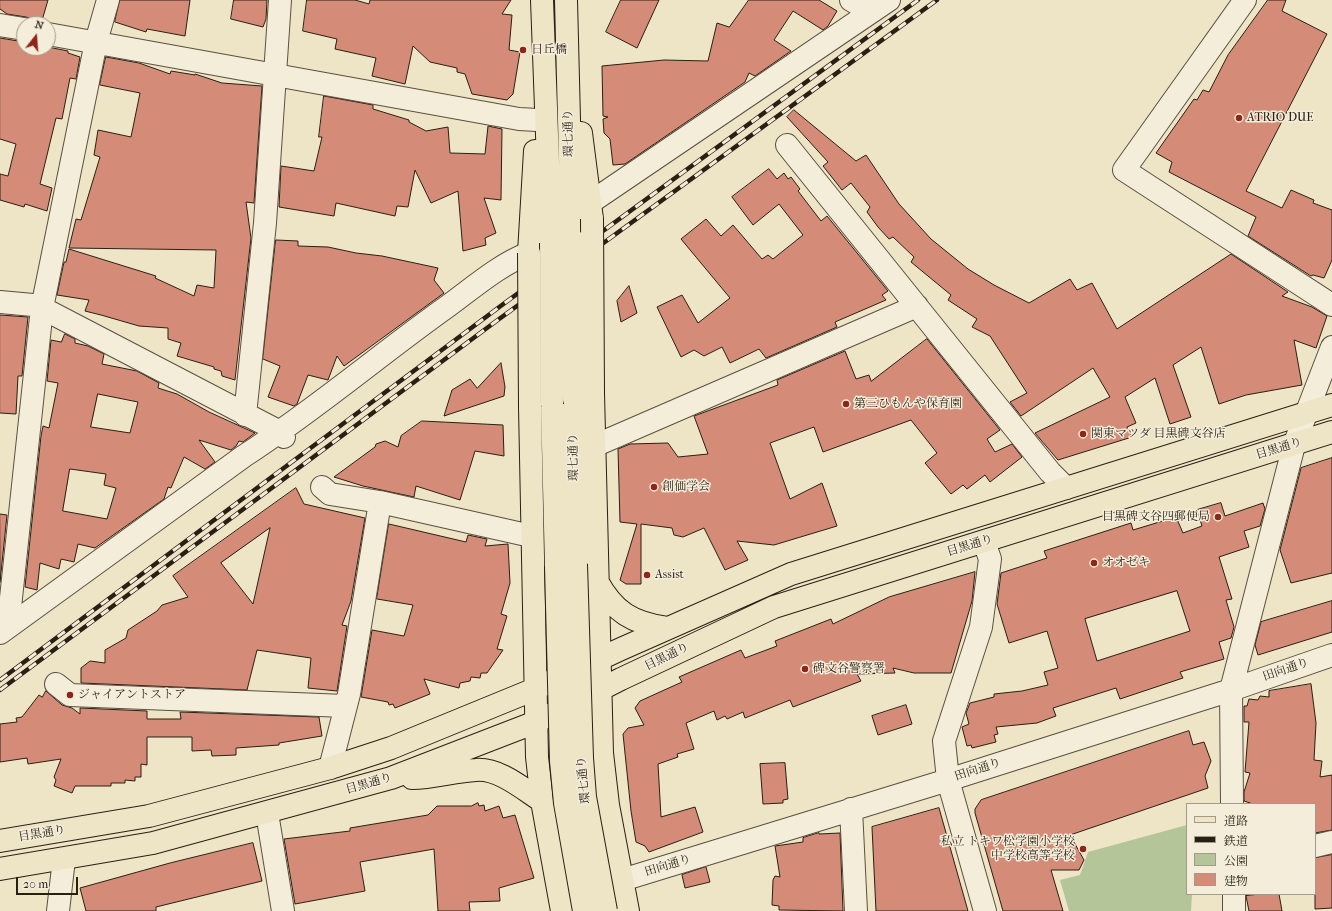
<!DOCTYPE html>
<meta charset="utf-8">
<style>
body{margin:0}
#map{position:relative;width:1332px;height:911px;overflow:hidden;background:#eee4c6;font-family:"IM FELL French Canon","Noto Serif JP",serif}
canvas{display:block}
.legend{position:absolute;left:1186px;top:803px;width:130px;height:92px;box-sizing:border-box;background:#f4edda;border:1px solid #a39b8a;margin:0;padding:5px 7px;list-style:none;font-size:12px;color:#2a1f13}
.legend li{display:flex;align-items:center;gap:8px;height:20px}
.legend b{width:20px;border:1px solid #a39b8a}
.north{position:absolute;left:16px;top:16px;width:40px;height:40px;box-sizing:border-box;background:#f4edda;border:1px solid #a39b8a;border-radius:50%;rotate:17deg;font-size:11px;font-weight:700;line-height:16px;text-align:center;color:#2a1f13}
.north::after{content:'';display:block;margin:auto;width:14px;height:18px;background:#8f2418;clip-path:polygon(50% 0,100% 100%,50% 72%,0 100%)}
.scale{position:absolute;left:16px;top:877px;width:62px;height:18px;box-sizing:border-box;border:2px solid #2a1f13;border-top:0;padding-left:5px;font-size:12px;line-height:14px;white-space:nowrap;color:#2a1f13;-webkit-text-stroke:3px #f4edda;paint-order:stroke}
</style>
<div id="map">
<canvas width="1332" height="911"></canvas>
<ul class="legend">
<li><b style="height:5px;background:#eee4c6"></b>道路</li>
<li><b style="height:5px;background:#2a1f13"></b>鉄道</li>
<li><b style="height:11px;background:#b4c599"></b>公園</li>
<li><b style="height:11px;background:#d48b78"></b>建物</li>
</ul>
<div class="north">N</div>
<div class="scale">20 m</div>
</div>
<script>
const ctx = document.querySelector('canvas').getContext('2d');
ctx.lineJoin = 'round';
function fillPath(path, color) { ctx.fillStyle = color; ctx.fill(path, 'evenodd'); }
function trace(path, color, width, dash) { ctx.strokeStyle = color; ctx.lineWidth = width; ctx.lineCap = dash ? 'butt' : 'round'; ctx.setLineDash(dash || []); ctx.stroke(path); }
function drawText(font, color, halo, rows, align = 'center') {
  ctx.font = font + ' "IM FELL French Canon","Noto Serif JP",serif'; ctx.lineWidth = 3; ctx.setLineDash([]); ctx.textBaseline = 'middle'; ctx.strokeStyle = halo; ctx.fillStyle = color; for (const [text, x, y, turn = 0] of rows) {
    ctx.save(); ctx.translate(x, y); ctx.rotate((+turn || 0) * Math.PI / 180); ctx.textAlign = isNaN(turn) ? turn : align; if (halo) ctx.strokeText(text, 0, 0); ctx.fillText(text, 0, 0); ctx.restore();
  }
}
fillPath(new Path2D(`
 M1187,825v69h5l-1,17h-122l-9,-31 20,-5 8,-23z`), '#b4c599');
const building = new Path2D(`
 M0,0h48l-7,24h-6l-3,-5 -6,-2 -19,-3 -7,-5z
 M120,0h70l-5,36 -38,-7 -1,3 -31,-10z
 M234,0h33l-1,19 -3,8 -32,-8z
 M307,0h48l14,4 1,-4h141l-9,14 10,1 -3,35 11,2 -7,42 -6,6 -35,-6 -7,-20 -8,-2v-4l-27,-6 -17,-16 -8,38 -33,-8 4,-18 -41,-9 2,-10 -34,-8z
 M621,0h38l-22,48 -31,-16z
 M749,0h70l18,11 -9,15 -5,4 -30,-19 -19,29 17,11 -36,25 -6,-3 -4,9 -120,82 -12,1 -3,-26 -6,-6 -1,-14 5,-2 -5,-1 -1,-50 62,-6 44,1 9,-38 12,4z
 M1268,0h18l-4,11 45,23 -81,157 36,17 9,-18 23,10 -1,3 19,7v50l-8,18 -11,-3 -2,1 -63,-40 8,-19 -87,-45 3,-10 -16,-9 38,-54 3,1 6,-10 6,2 19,-37z
 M0,38l24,4v6l24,-1 20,4v2l12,4 -4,22 -6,-1 -8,41 -6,-1 -16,66 12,4 -5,23 -22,-7 -1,3 -24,-7v-26l8,2 8,-32 -16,-5z
 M106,57l33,6 31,11 1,-3 24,4v-1l27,9 40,3 -8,117 -8,-1 5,36 -16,142 -13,-4 -1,-5 -7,-2v-2l-37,-11 4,-13 -13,-4v-11l-29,-2 -38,-11 -16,-4 4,-11 -32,-5 7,-33h2l3,-13 87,27 -1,2 39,18 3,-11 17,3 2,-38 -147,-2 7,-29 5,1 19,-63 -6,-2 4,-25 33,7 9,-44 -40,-8z
 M324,96l49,9v4l36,11v2l17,9 22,-4 2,26 35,1 3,-28 14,3 -1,71 -17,-2 12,35 -11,5 1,7 -23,6 -5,-60 -27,12 -16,-33 -7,37 -11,-1 -2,10 -59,-13 -2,13 -55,-9 2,-41 33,5 8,-34h-3z
 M794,110l62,51 10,-6 33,49 32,35 37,30 26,16 35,18 41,-24 7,11 15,-7 25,46 114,-75 57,38 -6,4 30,11 15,9 -11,32 -22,-8 8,45 -56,10 -27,9 -18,-57 -28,18 18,52 -21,7 -15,-46 -30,19 11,26 -9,4 5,10 -74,23 -23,-27 75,-36 -17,-29 -72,48 -11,-14 17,-9 -37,-57 -18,-9 5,-8 -29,-19 3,-5 -40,-33 3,-5 -21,-20 -4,2 -11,-12 -11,-15 3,-5 -19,-24 -9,7 -19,-24 5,-4 -41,-45z
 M769,169l8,10 7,-6 4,6 3,-2 9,12 -2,2 23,30 6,-5 61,75 -6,4 4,5 -51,22 2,5 -71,31 -7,-9 -29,14 -8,-16 -18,9 -10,-6 -13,7 -24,-50 25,-12 16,28 32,-25 -49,-59 25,-20 15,17 12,-11 29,34 6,-4 5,4 30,-24 -24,-31 -26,21 -21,-28z
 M276,240l22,1v5l30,1 28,6 26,3 56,12 -4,12 10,13 -100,73 -7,-10 -9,24 -20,-5 -11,29 -3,2 -26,-9 12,-31 -17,-7z
 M629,286l8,27 -16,9 -4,-21z
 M0,315l28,2 -6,59h-4l-2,38 -16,-1z
 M65,334l10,5v4l13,3 16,8 -2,10 35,7 22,12 -1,5 19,6 32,18 46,21 -12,9 -4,-1 -3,5 -5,4 -32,-10 16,22 -10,7 -21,-12 -13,31 -3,-1 -4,12 -69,49 -17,-4 -4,18 -13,-3 -2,10 -19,-6 -3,27 -12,-3 16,-151 2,-10 6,2 9,-45 -11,-2 4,-41 10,2zM98,394l40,8 -8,31 -39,-6zM70,469l36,5 -2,11 12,3 -9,31 -44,-8z
 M927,339l73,91 -13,9 8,13 17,-8 10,13 -32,25 -5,-7 -18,14 -4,-4 -12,9 -26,-31 12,-10 -26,-33 -88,32 -9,-25 -44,16 20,56 32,-16 15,43 -63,19 -37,-4 11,19 -23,10 -21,-42 -21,9 -9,-2 -2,-7 -31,-4v60h-15l-6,-4 17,-56 -17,-2 -2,-73 12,-5 38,-1 10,14 30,-3 -14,-38 84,-31 -1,-5 68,-29 11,28 13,-4 2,6z
 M501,363l4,24 -1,9 -60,20 8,-26 18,-11 7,9z
 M422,421l81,4 1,31 -29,-5 -15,49 -44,-14 -2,11 -51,-11 -29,-9 41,-30 1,-3 9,-3 13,6 3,-11z
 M1332,458v115l-41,10 -11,-33 21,-82z
 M296,488l8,16 61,14 -14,83 -9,24 5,1 -10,65 -29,-3 3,-30 -54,-8 -10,40 -166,-7v-15l9,-7 15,2v-13l21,-12 2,-8 29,-19 5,-6 26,-8 -15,-21zM270,528l-17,76 -32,-41z
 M1221,503l4,13 38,-13 2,6 -5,17 -16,5 5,16 -30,10 13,42 -6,1 8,27 -3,11 -12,4 5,17 -44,13 3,6 -63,21 -4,-11 -63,20 3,8 -19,7 -41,4 2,7 -4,1 2,7 -24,6 -1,-3 -4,1 -5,-19 7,-3 -3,-11 4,-10 24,-6v-3l28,-3 26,-6 -4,-13 14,-4 -11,-37 -38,12 -12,-39 4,-31 46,-15 -3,-7 87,-28 2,7 43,-13 7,16 19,-7 -5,-16zM1177,591l13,40 -93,30 -12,-42z
 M0,514l7,1 -7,67z
 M389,524l77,18 2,-7 19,4 -2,7 23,-2 2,39 -9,31 6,2 -10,33 6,1 -16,23h-6l-1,5 -9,-1 -1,4 -10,2 -1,5 -35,-9 6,15 -35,14 -2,-4 -4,1 -1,-3 -27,-5 11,-67 32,6 9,-31 -36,-6z
 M975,572l-3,29 -21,72h-37l-21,-5 2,5 -38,1 4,7 -68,26 -3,-7 -45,18 -2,-6 -16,7 -2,-3 -8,4 -3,-9 -28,12 8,26 -17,5 1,3 -20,7 3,53 34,-10 8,25 -54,20 -4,-6 -9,-4 -5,-31 -8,-77 5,-6 16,-3 -9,-17 5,-7 42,-19 -3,-5 62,-27 4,8 32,-12 -2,-5 56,-22 2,5 56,-27z
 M1332,601v31l-74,23 -3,-10 6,-23z
 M1311,684l5,39 -2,37 8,1 -2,16 12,-2v55l-17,3v-29h-62l-9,-3v-9l6,-19 -5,-1 4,-50h-5v-16h3l2,-7 9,1 2,-4 9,1v-6z
 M46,691l16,14 10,3 8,6v-6l67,3v8h34l-1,-7 139,5 3,19 -43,7v2l-43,3v7l-24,1 -1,-6 -19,1v-14h-45v28l-6,-1v13h-6v4l-10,-1v3h-14v3h-36l-3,7 -18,-7 2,-6 -2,-3 7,-18 -33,5 -1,-6 -27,4v-38l17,-2 -1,-4 6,-1 17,-22 3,2z
 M906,705l6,19 -34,11 -6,-19z
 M1189,731l4,14 11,-3 7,19 -6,15 3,12 -138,47 14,25 -5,10h-28l12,41h-60l-28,-98v-4l6,-9z
 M785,763l3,36 -5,1v3l-20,1 -3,-40z
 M478,803l1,3 5,-1 1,6 14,-5 4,12 12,-3 19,63 -35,10 1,13 -31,1 1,9h-32l-4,-62 -74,13 5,29 -70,13 -11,-65 66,-8v-3l78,-13 9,-9h34z
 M939,808l29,103h-92l-4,-84z
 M819,833v1l21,-1 3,78 -64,-1v-4l-7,-1 1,-25 2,-4 5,1 -5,-31 28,-4v-4z
 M253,843l9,38 -106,26v4h-70l-6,-23 90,-25z
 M1332,855v53l-17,1v-51z
 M706,867l4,15 -25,6 -3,-13z
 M1260,894h19l3,17h-33l-3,-15z`);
fillPath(building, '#d48b78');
trace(building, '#2a1f13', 1);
const minor = new Path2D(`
 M851,0l20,12
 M1245,0l-121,170 208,135
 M0,25l24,4
 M48,34l471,85 18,1
 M787,145l263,327 16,16
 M591,202l298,-202
 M0,302l33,3 9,3 238,124 4,5
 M245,415l20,-192 15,-223
 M594,446l323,-140
 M322,487l8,7 50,8 151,34
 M984,542l6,17 -9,68 -37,114 4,39 37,131
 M0,627l8,-1 34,-318 54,-266 12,-42
 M0,633l244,-177c71,-46 135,-101 204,-150 26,-19 51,-41 81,-53
 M56,684l14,11 275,11
 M330,768l19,-74 31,-192
 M1232,804l-1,-114 63,-245 38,-98
 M851,809l5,102
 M267,813l16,98
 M1315,846l17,-4
 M622,880l326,-100 283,-90 101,-35
 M1234,894v17
 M58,911l6,-52`);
const major = new Path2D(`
 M542,0l9,243
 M566,0l6,239
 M581,133l11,86
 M529,253l6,-102
 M593,393l9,360 6,52 20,106
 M574,399l2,165
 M552,404l4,162
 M530,407l7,350 5,44 20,110
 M597,581c17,31 35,42 70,47
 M412,778c22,0 42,-7 64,-8 23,-2 47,19 66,31
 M0,841l149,-25 181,-48 61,-20 144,-59 86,-40 170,-75 541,-169
 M0,869l153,-26 238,-65 145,-56 85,-43 153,-72 558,-175`);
trace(minor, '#5b5040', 24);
trace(major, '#2a1f13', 24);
trace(minor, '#f4edda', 22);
trace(major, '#eee4c6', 22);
const rail = new Path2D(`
 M0,680l502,-375 416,-305
 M0,690l495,-368 442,-322`);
trace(rail, '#2a1f13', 4.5);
trace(rail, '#f4edda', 3, [9]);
const majorBridge = new Path2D(`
 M592,219l1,174
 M572,239l2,160
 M551,243l1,161
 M529,253l1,154
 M576,564l6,194 3,39 21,114
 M556,566l5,195 4,42 19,108`);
trace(majorBridge, '#2a1f13', 24, []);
trace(majorBridge, '#eee4c6', 22);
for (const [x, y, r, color] of [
 [523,50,4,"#8f2418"],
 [1239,118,4,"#8f2418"],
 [846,404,4,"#8f2418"],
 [1083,434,4,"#8f2418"],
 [654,487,4,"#8f2418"],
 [1218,517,4,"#8f2418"],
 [1094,563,4,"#8f2418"],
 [647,575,4,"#8f2418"],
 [805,669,4,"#8f2418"],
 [70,695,4,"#8f2418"],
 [1083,849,4,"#8f2418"]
]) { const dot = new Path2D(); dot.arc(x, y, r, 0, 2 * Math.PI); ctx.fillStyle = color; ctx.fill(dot); trace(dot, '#f4edda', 1.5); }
drawText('12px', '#2a1f13', '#f4edda', [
 ["日丘橋",531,50],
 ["ATRIO DUE",1247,118],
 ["第三ひもんや保育園",854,404],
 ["関東マツダ 目黒碑文谷店",1091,434],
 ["創価学会",662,487],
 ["目黒碑文谷四郵便局",1210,517,"right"],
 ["オオゼキ",1102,563],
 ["Assist",655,575],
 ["碑文谷警察署",813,669],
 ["ジャイアントストア",78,695],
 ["私立 トキワ松学園小学校",1075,842,"right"],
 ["中学校高等学校",1075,856,"right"]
], 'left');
drawText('12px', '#2a1f13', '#f4edda', [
 ["環七通り",569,133,-91],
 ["目黒通り",1279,449,-17],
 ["環七通り",574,457,-91],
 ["目黒通り",970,546,-17],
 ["目黒通り",667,657,-26],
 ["田向通り",1286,670,-19],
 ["田向通り",978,770,-18],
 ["環七通り",584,780,-96],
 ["目黒通り",369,784,-16],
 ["目黒通り",42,834,-9],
 ["田向通り",668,866,-17]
]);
</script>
